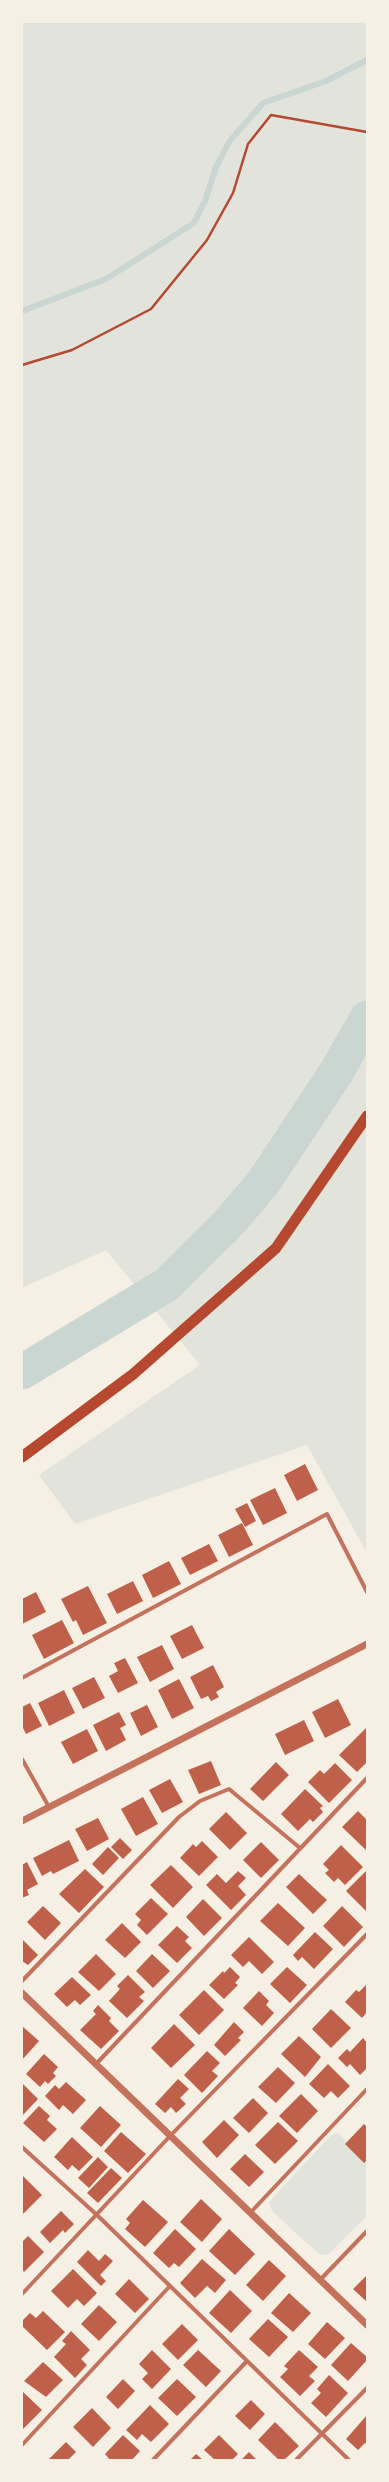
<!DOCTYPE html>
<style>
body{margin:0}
#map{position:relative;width:389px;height:2482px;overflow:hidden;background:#f6efe4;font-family:"Libre Baskerville",serif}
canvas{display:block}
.frame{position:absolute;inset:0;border:23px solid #f6efe4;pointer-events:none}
</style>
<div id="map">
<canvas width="389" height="2482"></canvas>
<div class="frame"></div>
</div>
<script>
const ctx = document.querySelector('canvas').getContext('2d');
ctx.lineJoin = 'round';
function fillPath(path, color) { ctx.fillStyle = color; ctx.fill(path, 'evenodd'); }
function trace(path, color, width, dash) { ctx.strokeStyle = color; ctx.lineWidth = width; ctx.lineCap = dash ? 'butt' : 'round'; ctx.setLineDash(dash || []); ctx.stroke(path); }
fillPath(new Path2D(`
 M22,22h345v1531l-60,-108 -232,79 -36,-49 161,-110 -94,-115 -84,38z
 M338,2133l29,29v54l-38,38 -9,1 -48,-44 -3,-9 62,-67z`), '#e2e4dc');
trace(new Path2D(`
 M22,311l84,-32 88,-56 11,-22 11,-34 13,-25 34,-39 63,-22 41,-21`), '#c9d6d2', 6);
trace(new Path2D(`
 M22,1372l144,-87 59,-58 38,-44 74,-112 30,-53`), '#c9d6d2', 35);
fillPath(new Path2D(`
 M305,1464l13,26 -21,11 -13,-26z
 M275,1488l12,25 -24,12 -13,-25z
 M247,1503l9,18 -11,6 -10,-18z
 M242,1523l11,22 -24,12 -11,-22z
 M209,1544l9,17 -28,14 -9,-17z
 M169,1561l12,23 -28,14 -11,-23z
 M133,1581l10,20 -26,13 -10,-20z
 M88,1586l19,37 -24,12 -7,-15 -3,2 -12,-23z
 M36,1592l10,20 -24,12v-25z
 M62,1620l12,23 -30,16 -12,-24z
 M192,1625l12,23 -22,11 -12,-23z
 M162,1645l12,24 -24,13 -13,-25z
 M125,1658l13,25 -20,10 -9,-17 9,-5 -4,-8z
 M213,1665l11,22 -8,5 3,5 -8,4 -3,-5 -7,3 -11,-22z
 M94,1677l11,21 -22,11 -11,-21z
 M179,1679l15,29 -22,11 -14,-29z
 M64,1690l11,23 -26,13 -11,-23z
 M338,1699l13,26 -26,13 -13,-26z
 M30,1703l12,23 -16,8 -4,-8v-19z
 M147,1705l11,22 -17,9 -11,-23z
 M119,1712l7,13 -6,3 6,12 -20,11 -13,-26z
 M304,1720l10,21 -29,14 -10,-21z
 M367,1727v35l-10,10 -18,-17z
 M87,1729l11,22 -25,13 -12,-22z
 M211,1761l10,24 -22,9 -11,-24z
 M276,1762l13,13 -26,26 -13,-12z
 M335,1763l17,17 -23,23 -21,-21 12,-12 4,4z
 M170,1779l13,23 -21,11 -13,-23z
 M305,1789l18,17 -3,2 3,4 -10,10 -3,-3 -12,12 -17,-17z
 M143,1797l15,27 -22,12 -15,-27z
 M358,1811l9,9v31l-25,-24z
 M226,1812l21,21 -17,17 -21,-21z
 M98,1818l11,21 -22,12 -12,-22z
 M120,1838l12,12 -9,9 -12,-12z
 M69,1840l10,21 -26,13 -2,-3 -9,5 -9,-18z
 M202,1841l16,16 -19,19 -19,-18 13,-14 3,3z
 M261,1842l18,18 -18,18 -18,-18z
 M341,1845l22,22 -18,18 -7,-7 -4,4 -9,-9 4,-3 -6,-6z
 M108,1847l11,11 -16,17 -11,-11z
 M27,1862l11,22 -11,6 2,5 -7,3v-33z
 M171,1865l22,22 -20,21 -23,-23z
 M85,1869l19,18 -25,26 -20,-19z
 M367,1870v42l-21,-21z
 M238,1871l8,7 -8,8 8,9 -15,15 -25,-25 11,-11 9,9z
 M299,1874l28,26 -14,14 -27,-27z
 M151,1898l17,16 -21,21 -10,-10 4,-5 -6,-6z
 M203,1899l19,19 -18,18 -18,-19z
 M278,1903l27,25 -17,18 -28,-25z
 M43,1906l18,17 -16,17 -18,-18z
 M342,1906l21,21 -19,20 -21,-21z
 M122,1923l19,19 -16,16 -20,-18z
 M177,1926l12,11 -4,4 7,7 -15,15 -19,-18z
 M315,1932l18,17 -19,20 -12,-12 -4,4 -5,-6z
 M249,1937l25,25 -12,12 -13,-13 -6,6 -12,-12z
 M22,1939l16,16 -10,10 -6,-4z
 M96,1954l20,20 -17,17 -21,-19z
 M152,1954l18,17 -17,17 -17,-17z
 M230,1967l10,10 -5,6 3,2 -14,14 -15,-14 14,-14 1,2z
 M287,1967l20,18 -17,18 -20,-19z
 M128,1975l17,17 -6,5 5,4 -17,17 -18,-17 11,-12 -3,-3z
 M72,1977l19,18 -11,10 -5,-5 -8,7 -13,-13z
 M367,1984v28l-5,6 -17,-16 11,-12 3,2z
 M204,1990l20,20 -25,25 -20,-20z
 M259,1991l10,10 -3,4 8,8 -12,13 -19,-18z
 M98,2005l13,13 -2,3 10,10 -18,18 -21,-19 16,-16 -3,-3z
 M331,2009l20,19 -20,20 -19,-19z
 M234,2022l10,10 -6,6 3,2 -16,16 -11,-11z
 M174,2024l21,21 -24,23 -20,-20z
 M22,2026l17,15 -17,19z
 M299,2036l22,21 -16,20 -24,-23z
 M363,2038l4,5v25l-7,7 -10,-11 -3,3 -9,-9 9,-9 3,3z
 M207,2051l13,12 -8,8 6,5 -16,17 -18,-18z
 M44,2054l14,13 -5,6 3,3 -8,8 -3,-3 -5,6 -14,-13z
 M328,2064l22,22 -12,12 -7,-7 -7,7 -15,-14z
 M278,2067l17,16 -19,20 -18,-16z
 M178,2079l11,10 -9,9 6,6 -10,9 -5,-6 -6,6 -10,-9z
 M66,2082l20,18 -13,14 -10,-9 -4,5 -14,-14 10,-11 4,4z
 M22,2083l16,16 -16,17z
 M301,2094l17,17 -21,22 -18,-17z
 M253,2098l15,15 -19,20 -16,-15z
 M39,2106l11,10 -3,4 10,9 -13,13 -21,-19z
 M100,2106l21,19 -20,22 -21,-19z
 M224,2120l15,15 -22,23 -15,-16z
 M278,2122l20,19 -23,23 -20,-19z
 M364,2124l3,3v33l-3,3 -19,-19z
 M121,2132l25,22 -18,19 -24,-22z
 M72,2137l21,20 -14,14 -7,-6 -4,5 -14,-13z
 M245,2154l19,18 -15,15 -19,-18z
 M98,2157l10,10 -19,21 -11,-10z
 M111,2168l11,10 -24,25 -11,-10z
 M22,2175l20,20 -19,19 -1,-1z
 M201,2199l21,20 -20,23 -22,-20z
 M143,2200l25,22 -23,25 -20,-18 5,-6 -4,-4z
 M61,2211l13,13 -9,9 -2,-3 -13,13 -10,-11z
 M175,2229l21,20 -17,18 -5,-4 -5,5 -16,-15z
 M229,2229l26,25 -20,21 -26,-24z
 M28,2236l16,16 -20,20 -2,-3v-27z
 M88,2250l11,11 6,-7 8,7 -13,14 6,6 -5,5 -24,-24z
 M202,2259l24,21 -11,13 -8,-7 -12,12 -15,-15z
 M269,2260l17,16 -23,25 -17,-16z
 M73,2269l24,24 -13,13 -7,-7 -9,9 -17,-17z
 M367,2275v27l-14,-13z
 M129,2279l20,20 -14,14 -20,-19z
 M230,2290l22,21 -21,22 -22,-20z
 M289,2293l22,20 -18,19 -22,-19z
 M99,2305l18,17 -18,19 -18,-17z
 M43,2311l22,21 -18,18 -25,-24v-5l8,-8 6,5z
 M268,2319l20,18 -19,20 -20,-18z
 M327,2322l18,16 -20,21 -17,-15z
 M182,2324l16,16 -20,20 -16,-16z
 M71,2331l19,19 -9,9 6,6 -12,13 -21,-21 12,-13 -4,-3z
 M351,2343l16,14v3l-19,21 -17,-16z
 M152,2350l19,19 -19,20 -10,-10 6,-6 -9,-9z
 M198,2350l23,21 -15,16 -23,-22z
 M299,2350l19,17 -9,9 6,5 -15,15 -20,-19 8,-8 -4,-3z
 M43,2362l20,18 -17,17 -22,-16z
 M329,2375l19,18 -22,24 -15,-14 10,-10 -4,-4z
 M123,2379l12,12 -17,18 -12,-12z
 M177,2379l19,18 -19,19 -19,-18z
 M22,2391l20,19 -20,20z
 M251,2400l14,14 -15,16 -15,-14z
 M150,2405l19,19 -18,18 -9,-8 -5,6 -11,-10z
 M92,2408l19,20 -18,19 -20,-20z
 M367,2415v29l-2,-1 -7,7 -12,-11z
 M275,2422l24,24 -15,14h-5l-21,-20z
 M123,2435l17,16 -8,9h-22l-5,-6z
 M219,2435l19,19 -6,6h-17l-11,-10z
 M66,2442l10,10 -8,8h-20z
 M249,2452l8,8h-16z
 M196,2454l7,6h-13z`), '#bf614a');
trace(new Path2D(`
 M22,365l50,-15 79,-41 56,-69 26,-47 15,-49 23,-29 96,17`), '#b5482f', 2.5);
trace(new Path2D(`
 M22,1678l305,-164 40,78
 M22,1759l27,48
 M22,1981l157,-164 21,-16 29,-12 71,59
 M97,2063l270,-285
 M22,2147l75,68 252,245
 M251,2212l116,-123
 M320,2280l47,-49
 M22,2294l149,-159 196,-201
 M22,2445l147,-158
 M153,2460l94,-99
 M296,2460l71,-72`), '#c5725c', 4);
trace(new Path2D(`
 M22,1821l345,-177
 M22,1993l345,332`), '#c5725c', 7);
trace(new Path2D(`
 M22,1457l110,-82 144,-127 91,-132`), '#b5482f', 11);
</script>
